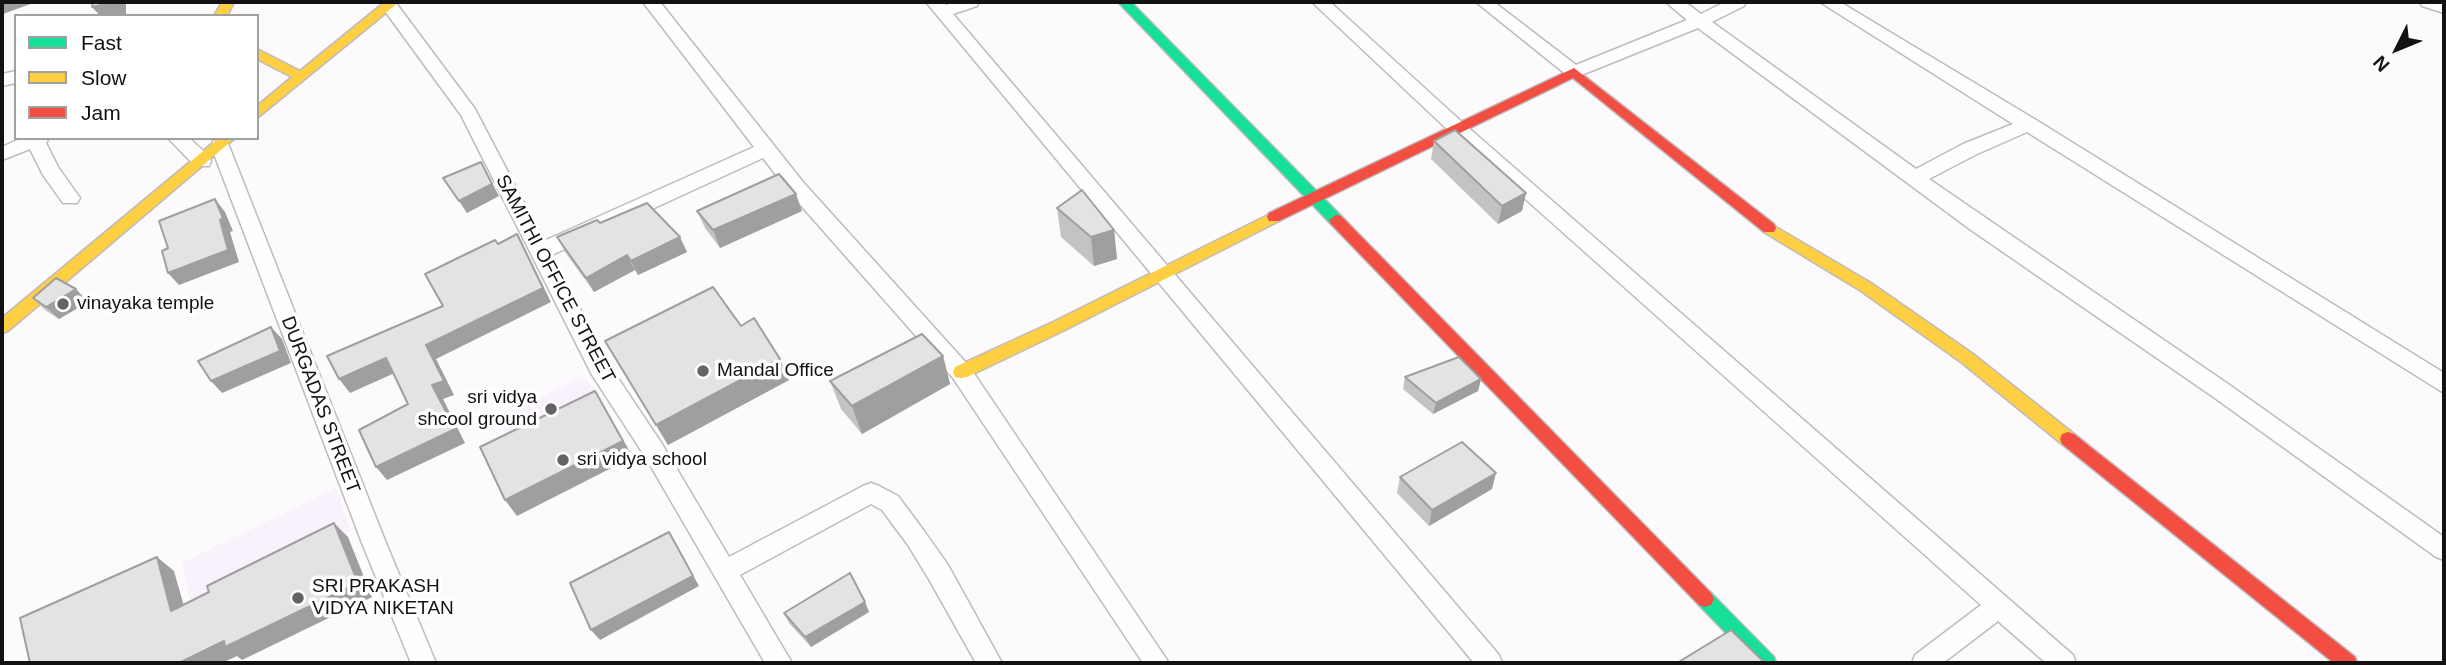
<!DOCTYPE html>
<style>
body{margin:0}
#map{position:relative;width:2446px;height:665px;overflow:hidden;background:#fcfafd;font-family:Helvetica,sans-serif}
canvas{display:block}
.frame{position:absolute;inset:0;border:4px solid #131114;pointer-events:none}
.legend{position:absolute;left:14px;top:14px;width:245px;height:126px;box-sizing:border-box;background:#fff;border:2px solid #a1a0a1;margin:0;padding:9px 12px;list-style:none;font-size:21px;color:#131114}
.legend li{display:flex;align-items:center;gap:14px;height:35px}
.legend b{width:35px;border:2px solid #a1a0a1}
.north{position:absolute;left:2362px;top:14px;width:70px;height:70px;-webkit-text-stroke:5px #fff;paint-order:stroke;rotate:227deg;font-size:19px;font-weight:700;line-height:28px;text-align:center;color:#131114}
.north::after{content:'';display:block;margin:auto;width:24px;height:32px;background:#131114;clip-path:polygon(50% 0,100% 100%,50% 72%,0 100%)}
</style>
<div id="map">
<canvas width="2446" height="665"></canvas>
<div class="frame"></div>
<ul class="legend">
<li><b style="height:9px;background:#16e098"></b>Fast</li>
<li><b style="height:9px;background:#ffcf43"></b>Slow</li>
<li><b style="height:9px;background:#f24e42"></b>Jam</li>
</ul>
<div class="north">N</div>
</div>
<script>
const c = document.querySelector('canvas').getContext('2d');
c.lineJoin = 'round';
function paint(path, color) { c.fillStyle = color; c.fill(path, 'evenodd'); }
const toPath = rows => new Path2D(rows.map(r => 'M' + r).join(''));
function stroke(path, color, width, dash) { c.strokeStyle = color; c.lineWidth = width; c.lineCap = dash ? 'butt' : 'round'; c.setLineDash(dash || []); c.stroke(path); }
function label(font, color, halo, rows, align = 'center') {
  c.font = font + ' Helvetica,sans-serif'; c.lineWidth = 7; c.setLineDash([]); c.textBaseline = 'middle'; c.strokeStyle = halo; c.fillStyle = color; for (const [text, x, y, turn = 0] of rows) {
    c.save(); c.translate(x, y); c.rotate((+turn || 0) * Math.PI / 180); c.textAlign = isNaN(turn) ? turn : align; if (halo) c.strokeText(text, 0, 0); c.fillText(text, 0, 0); c.restore();
  }
}
paint(toPath([
 [583,377,605,401,511,442,497,417],
 [336,488,351,531,193,610,182,563]
]), '#f9f1fc');
const street = toPath([
 [390,2,396,3,475,109,544,241,754,147,643,2,660,2,803,182,969,366,1169,663,1143,663,953,378,789,192,763,158,552,255,608,363,662,444,729,557,863,486,871,483,879,486,898,496,924,531,948,565,1002,663,976,663,930,581,908,545,882,510,871,504,740,575,792,663,765,663,646,458,592,375,461,115,382,7,390,2],
 [926,2,943,2,946,5,955,2,979,2,977,6,953,14,1499,655,1502,663,1474,663,926,2],
 [1312,2,1330,2,1463,123,2073,655,2076,663,2046,663,1998,621,1943,663,1912,663,1915,655,1981,605,1449,131,1312,2],
 [1476,2,1494,2,1576,65,1687,20,1666,2,1685,2,1701,14,1725,2,1746,2,1744,6,1712,22,1916,169,1963,144,2013,124,1820,2,1840,2,2036,120,2444,373,2444,393,2027,132,1977,154,1929,179,2228,384,2444,537,2444,560,2436,557,2212,396,1971,230,1698,28,1574,78,1568,76,1476,2],
 [2420,2,2444,2,2444,13,2422,6,2420,2],
 [16,71,16,83,2,86,2,74,16,71],
 [22,138,49,138,46,143,58,167,80,198,77,203,63,203,43,175,30,149,2,160,2,147,22,138],
 [168,138,189,138,209,156,211,161,209,166,195,166,168,138],
 [220,140,227,141,229,146,386,543,436,663,411,663,362,543,211,146,213,141,220,140]
]);
const fast = toPath([
 [1118,2,1131,2,1341,216,1343,220,1341,224,1331,224,1118,2],
 [1705,591,1711,593,1774,657,1776,663,1755,663,1699,605,1696,599,1699,593,1705,591]
]);
const slow = toPath([
 [222,2,234,2,227,16,214,16,222,2],
 [385,2,399,2,257,118,257,106,292,77,257,59,257,49,300,71,385,2],
 [219,138,235,138,8,331,2,333,2,318,219,138],
 [1274,212,1279,213,1281,217,1279,221,1065,330,967,377,961,378,955,377,953,372,955,367,1053,322,1274,212],
 [1769,223,1871,283,1973,354,2074,434,2076,439,2074,444,2068,446,2062,444,1961,362,1861,291,1764,232,1762,228,1764,224,1769,223]
]);
const jam = toPath([
 [1574,68,1774,224,1776,228,1774,232,1764,232,1573,78,1279,221,1269,221,1267,217,1269,213,1574,68],
 [1336,215,1341,216,1711,593,1714,599,1711,605,1705,607,1699,605,1331,224,1329,220,1336,215],
 [2068,432,2074,434,2355,657,2357,663,2334,663,2062,444,2060,439,2062,434,2068,432]
]);
stroke(street, '#bdbbbe', 3);
stroke(fast, '#bdbbbe', 3);
stroke(slow, '#bdbbbe', 3);
stroke(jam, '#bdbbbe', 3);
paint(street, '#fffeff');
paint(fast, '#16e098');
paint(slow, '#ffcf43');
paint(jam, '#f24e42');
paint(toPath([
 [1434,141,1526,193,1522,211,1498,224,1431,159],
 [1057,208,1114,230,1117,259,1094,266,1061,237],
 [697,211,802,211,720,248,705,228],
 [600,223,687,252,638,275,635,270,594,292,565,252,557,237],
 [33,298,88,302,59,319,45,310],
 [741,326,789,380,668,445,605,341],
 [943,356,950,384,862,434,841,409,830,381],
 [1405,377,1481,379,1478,391,1433,414,1403,389],
 [1400,477,1492,489,1429,526,1397,493],
 [865,602,869,612,811,647,789,623,784,613]
]), '#c3c3c3');
paint(toPath([
 [2,2,36,2,3,14,2,13],
 [115,2,126,2,126,14,118,16,100,16,92,7],
 [481,162,499,196,467,213,459,201],
 [1526,193,1522,211,1498,224,1502,206],
 [796,194,802,211,720,248,713,230],
 [215,199,225,212,233,231,230,232,239,262,179,285,168,273],
 [1114,230,1117,259,1094,266,1091,237],
 [517,234,525,249,551,302,436,359,454,395,443,399,465,443,387,480,376,467,432,385,426,345],
 [680,237,687,252,638,275,631,261],
 [627,255,635,270,594,292,586,278],
 [76,289,88,302,59,319,46,307],
 [271,327,282,339,291,363,222,393,211,381],
 [943,356,950,384,862,434,852,406],
 [386,358,397,372,350,393,339,379],
 [780,359,789,380,668,445,656,425],
 [1481,379,1478,391,1433,414,1436,403],
 [595,391,633,457,517,516,505,500],
 [1496,473,1492,489,1429,526,1432,510],
 [334,523,348,537,372,597,242,660,237,656,222,663,179,663],
 [669,532,699,586,600,640,591,630],
 [157,557,174,571,189,624,171,611],
 [865,602,869,612,811,647,805,637]
]), '#9f9f9f');
const building = toPath([
 [93,2,115,2,92,7,93,2],
 [1455,130,1526,193,1502,206,1434,141,1455,130],
 [481,162,492,184,459,201,443,178,481,162],
 [779,174,796,194,713,230,697,211,779,174],
 [1082,190,1114,230,1091,237,1057,208,1082,190],
 [215,199,223,218,220,220,228,250,168,273,162,251,168,248,159,221,215,199],
 [647,203,680,237,631,261,627,255,586,278,557,237,597,220,600,223,647,203],
 [517,234,543,288,426,345,444,381,432,385,455,429,376,467,359,430,408,404,386,358,339,379,327,356,443,306,425,274,495,240,498,244,517,234],
 [56,278,76,289,46,307,33,298,56,278],
 [713,287,741,326,754,318,780,359,656,425,605,341,713,287],
 [271,327,280,351,211,381,198,361,271,327],
 [922,334,943,356,852,406,830,381,922,334],
 [1459,357,1481,379,1436,403,1405,377,1459,357],
 [595,391,623,441,505,500,480,447,595,391],
 [1462,442,1496,473,1432,510,1400,477,1462,442],
 [334,523,358,583,225,647,224,641,179,663,30,663,20,618,157,557,171,611,209,592,207,586,334,523],
 [669,532,693,576,591,630,570,583,669,532],
 [850,573,865,602,805,637,784,613,850,573],
 [1731,630,1765,663,1677,663,1731,630]
]);
paint(building, '#e3e3e3');
stroke(building, '#9f9f9f', 2);
for (const [x, y, r, color] of [
 [63,304,7,"#656366"],
 [703,371,7,"#656366"],
 [551,409,7,"#656366"],
 [563,460,7,"#656366"],
 [298,598,7,"#656366"]
]) { const dot = new Path2D(); dot.arc(x, y, r, 0, 2 * Math.PI); c.fillStyle = color; c.fill(dot); stroke(dot, '#fff', 2.5); }
label('19px', '#131114', '#fff', [
 ["SAMITHI OFFICE STREET",555,279,62],
 ["DURGADAS STREET",320,405,69]
]);
label('19px', '#131114', '#fff', [
 ["vinayaka temple",77,304],
 ["Mandal Office",717,371],
 ["sri vidya",537,398,"right"],
 ["shcool ground",537,420,"right"],
 ["sri vidya school",577,460],
 ["SRI PRAKASH",312,587],
 ["VIDYA NIKETAN",312,609]
], 'left');
</script>
